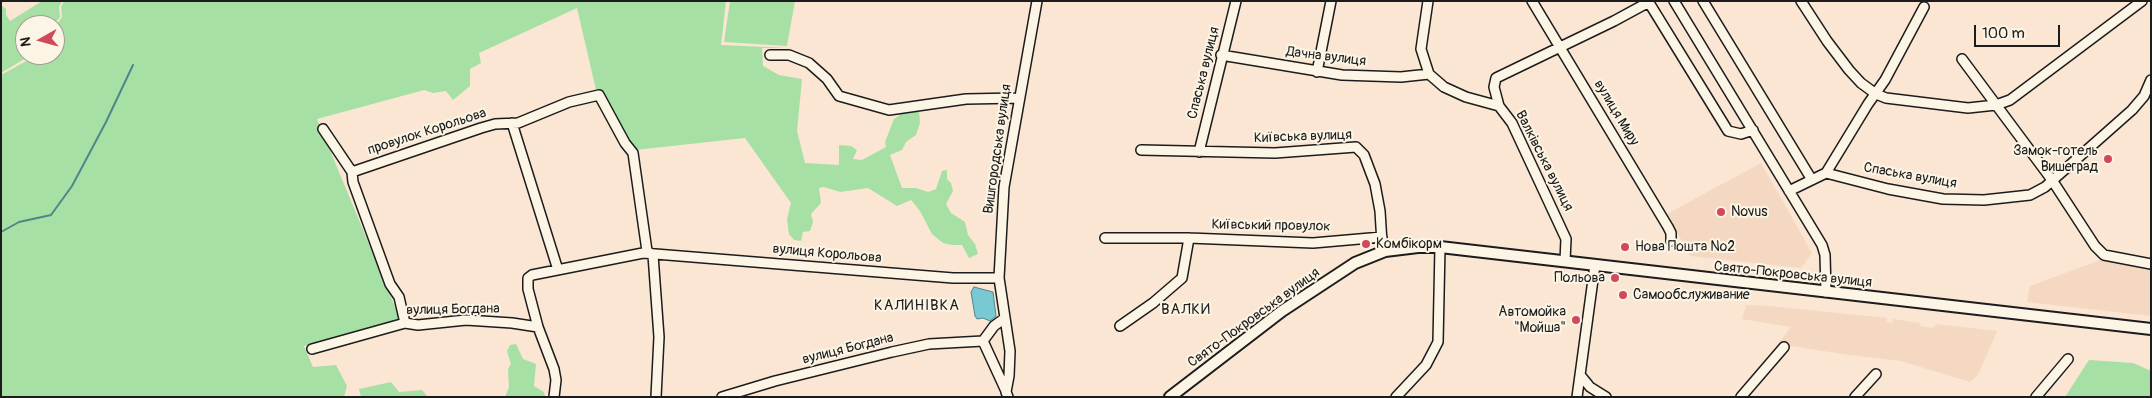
<!DOCTYPE html>
<meta charset="utf-8">
<style>
body{margin:0}
#map{position:relative;width:2152px;height:398px;overflow:hidden;background:#fae6d2;font-family:Pangolin,sans-serif}
canvas{display:block}
.frame{position:absolute;inset:0;border:2px solid #1c1c1c;pointer-events:none}
.north{position:absolute;left:15px;top:15px;width:50px;height:50px;box-sizing:border-box;background:#fcf5e5;border:1px solid #a29e95;border-radius:50%;rotate:263deg;font-size:14px;font-weight:700;line-height:20px;text-align:center;color:#1c1c1c}
.north::after{content:'';display:block;margin:auto;width:18px;height:22px;background:#d1495b;clip-path:polygon(50% 0,100% 100%,50% 72%,0 100%)}
.scale{position:absolute;left:1974px;top:25px;width:86px;height:22px;box-sizing:border-box;border:2px solid #1c1c1c;border-top:0;padding-left:6px;font-size:15px;line-height:18px;white-space:nowrap;color:#1c1c1c;-webkit-text-stroke:4px #fcf5e5;paint-order:stroke}
</style>
<div id="map">
<canvas width="2152" height="398"></canvas>
<div class="frame"></div>
<div class="north">N</div>
<div class="scale">100 m</div>
</div>
<script>
const c = document.querySelector('canvas').getContext('2d');
c.lineJoin = 'round';
function paint(path, color) { c.fillStyle = color; c.fill(path, 'evenodd'); }
const toPath = rows => new Path2D(rows.map(r => 'M' + r).join(''));
function stroke(path, color, width, dash) { c.strokeStyle = color; c.lineWidth = width; c.lineCap = dash ? 'butt' : 'round'; c.setLineDash(dash || []); c.stroke(path); }
function label(font, color, halo, rows, align = 'center') {
  c.font = font + ' Pangolin,sans-serif'; c.lineWidth = 4; c.setLineDash([]); c.textBaseline = 'middle'; c.strokeStyle = halo; c.fillStyle = color; for (const [text, x, y, turn = 0] of rows) {
    c.save(); c.translate(x, y); c.rotate((+turn || 0) * Math.PI / 180); c.textAlign = isNaN(turn) ? turn : align; if (halo) c.strokeText(text, 0, 0); c.fillText(text, 0, 0); c.restore();
  }
}
paint(toPath([
 [1761,163,1812,253,1801,268,1690,256,1667,214],
 [2100,260,2151,269,2151,316,2027,302,2030,286],
 [1746,305,1769,306,1887,318,1886,322,1892,323,1893,319,1920,323,1920,326,1933,328,1936,324,1997,331,1978,375,1970,382,1901,361,1843,354,1778,344,1791,327,1742,319]
]), '#f4d8c1');
paint(toPath([
 [42,1,62,1,59,7,60,17,54,25,25,25,25,55,31,55,1,73,1,5,6,9,6,15,10,21],
 [64,1,726,1,721,45,787,48,762,48,763,66,779,75,802,79,797,131,805,163,839,165,839,145,851,146,857,150,853,159,862,160,886,147,885,142,894,119,904,112,919,110,920,123,916,135,906,142,902,150,890,155,902,188,916,188,928,192,936,189,942,171,947,170,947,179,951,183,953,191,946,204,951,213,965,222,968,235,975,244,978,254,969,258,962,245,952,245,943,243,932,234,920,211,911,200,897,206,868,188,840,192,824,187,819,188,821,203,811,214,813,222,810,231,803,232,801,241,794,240,789,234,787,219,791,203,745,138,635,150,597,94,577,8,479,53,481,63,470,69,470,86,453,100,446,91,433,93,424,90,317,119,400,319,304,346,313,367,336,365,347,386,344,397,1,397,1,75,30,59,33,55,55,55,55,27,62,17,61,7],
 [730,1,795,1,787,46,724,42],
 [516,344,523,359,536,364,534,386,544,392,545,397,505,397,509,387,508,369,511,364,507,351,510,345],
 [2089,360,2133,363,2151,371,2151,397,2065,397],
 [391,382,399,392,422,390,428,397,361,397,359,389]
]), '#a7e0a4');
const water = toPath([
 [974,287,993,292,996,316,990,321,983,318,977,319,975,316,971,292,974,287]
]);
paint(water, '#78c9d3');
stroke(water, '#53848a', 1);
stroke(toPath([
 [1,232,19,222,51,215,72,186,106,122,133,65]
]), '#53848a', 2);
const minor = toPath([
 [1428,1,1421,49,1429,74,1444,87,1466,97,1499,106,1512,123,1566,239,1565,261],
 [1532,1,1668,227,1671,233,1671,241],
 [1648,1,1728,131,1741,134,1753,130],
 [1674,1,1822,245,1825,255,1826,292],
 [1703,1,1812,180],
 [1801,1,1827,41,1849,70,1861,83,1876,94,1886,98,1968,108,1996,105,2010,100,2142,1],
 [770,55,789,55,809,63,827,79,839,96,889,110,966,99,1018,98],
 [1221,55,1342,75,1401,77,1429,74],
 [1962,59,2052,180,2095,246,2104,255,2151,264],
 [1317,72,1331,1],
 [1499,106,1494,87,1496,78,1614,21,1649,2],
 [512,123,558,270],
 [323,129,352,172,481,128,495,124,518,123,569,102,599,95,625,143,633,153,647,251,653,255,659,337,656,397],
 [1141,150,1275,153,1356,147,1364,155,1375,184,1380,211,1382,243,1385,251],
 [1199,152,1236,1],
 [352,172,353,182,390,284,399,297,405,323],
 [1826,173,1888,189,1943,199,1984,200,2030,195,2045,187,2132,110,2144,96,2151,80],
 [1789,191,1826,173,1868,104,1885,80,1924,7],
 [1105,238,1189,238,1313,243,1382,237],
 [1120,326,1153,303,1182,278,1189,238],
 [983,341,1006,391],
 [983,341,994,326,1005,318],
 [312,349,405,323,418,325,466,320,512,323,538,327],
 [1581,376,1590,387,1606,397],
 [554,397,556,380,554,369,538,327,528,289,528,278,532,275,643,253,953,278,999,278],
 [722,397,775,381,892,352,929,344,983,341],
 [1008,397,1006,392,1009,376,1010,351,999,278,1004,187,1037,1],
 [1396,397,1426,365,1438,342,1440,247],
 [1577,397,1595,265],
 [1741,397,1784,347],
 [1855,397,1876,374],
 [2036,397,2068,359]
]);
const major = toPath([
 [1170,397,1282,311,1355,263,1385,251,1418,247,1440,247,2151,329]
]);
stroke(minor, '#1c1c1c', 12);
stroke(major, '#1c1c1c', 14);
stroke(minor, '#fcf5e5', 9);
stroke(major, '#fcf5e5', 10);
for (const [x, y, r, color] of [
 [2108,159,5,"#d1495b"],
 [1721,212,5,"#d1495b"],
 [1366,244,5,"#d1495b"],
 [1625,247,5,"#d1495b"],
 [1615,278,5,"#d1495b"],
 [1623,295,5,"#d1495b"],
 [1576,320,5,"#d1495b"]
]) { const dot = new Path2D(); dot.arc(x, y, r, 0, 2 * Math.PI); c.fillStyle = color; c.fill(dot); stroke(dot, '#fcf5e5', 2); }
label('14px', '#1c1c1c', '#fcf5e5', [
 ["Дачна вулиця",1326,57,7],
 ["Спаська вулиця",1204,73,-76],
 ["вулиця Миру",1616,113,59],
 ["провулок Корольова",427,132,-18],
 ["Київська вулиця",1303,137,-2],
 ["Вишгородська вулиця",998,149,-82],
 ["Валківська вулиця",1544,161,63],
 ["Спаська вулиця",1910,176,10],
 ["Київський провулок",1271,226,1],
 ["вулиця Корольова",827,254,5],
 ["Свято-Покровська вулиця",1793,275,6],
 ["вулиця Богдана",453,310,-1],
 ["Свято-Покровська вулиця",1254,318,-36],
 ["вулиця Богдана",848,349,-14]
]);
label('14px', '#1c1c1c', '#fcf5e5', [
 ["Замок-готель",2098,151,"right"],
 ["Вишеград",2098,167,"right"],
 ["Novus",1731,212],
 ["Комбікорм",1376,244],
 ["Нова Пошта №2",1635,247],
 ["Польова",1605,278,"right"],
 ["Самообслуживание",1633,295],
 ["Автомойка",1566,312,"right"],
 ["\"Мойша\"",1566,328,"right"]
], 'left');
c.letterSpacing = '1px';
label('15px', '#1c1c1c', '#fcf5e5', [
 ["КАЛИНІВКА",917,306],
 ["ВАЛКИ",1186,310]
]);
c.letterSpacing = '0px';
</script>
